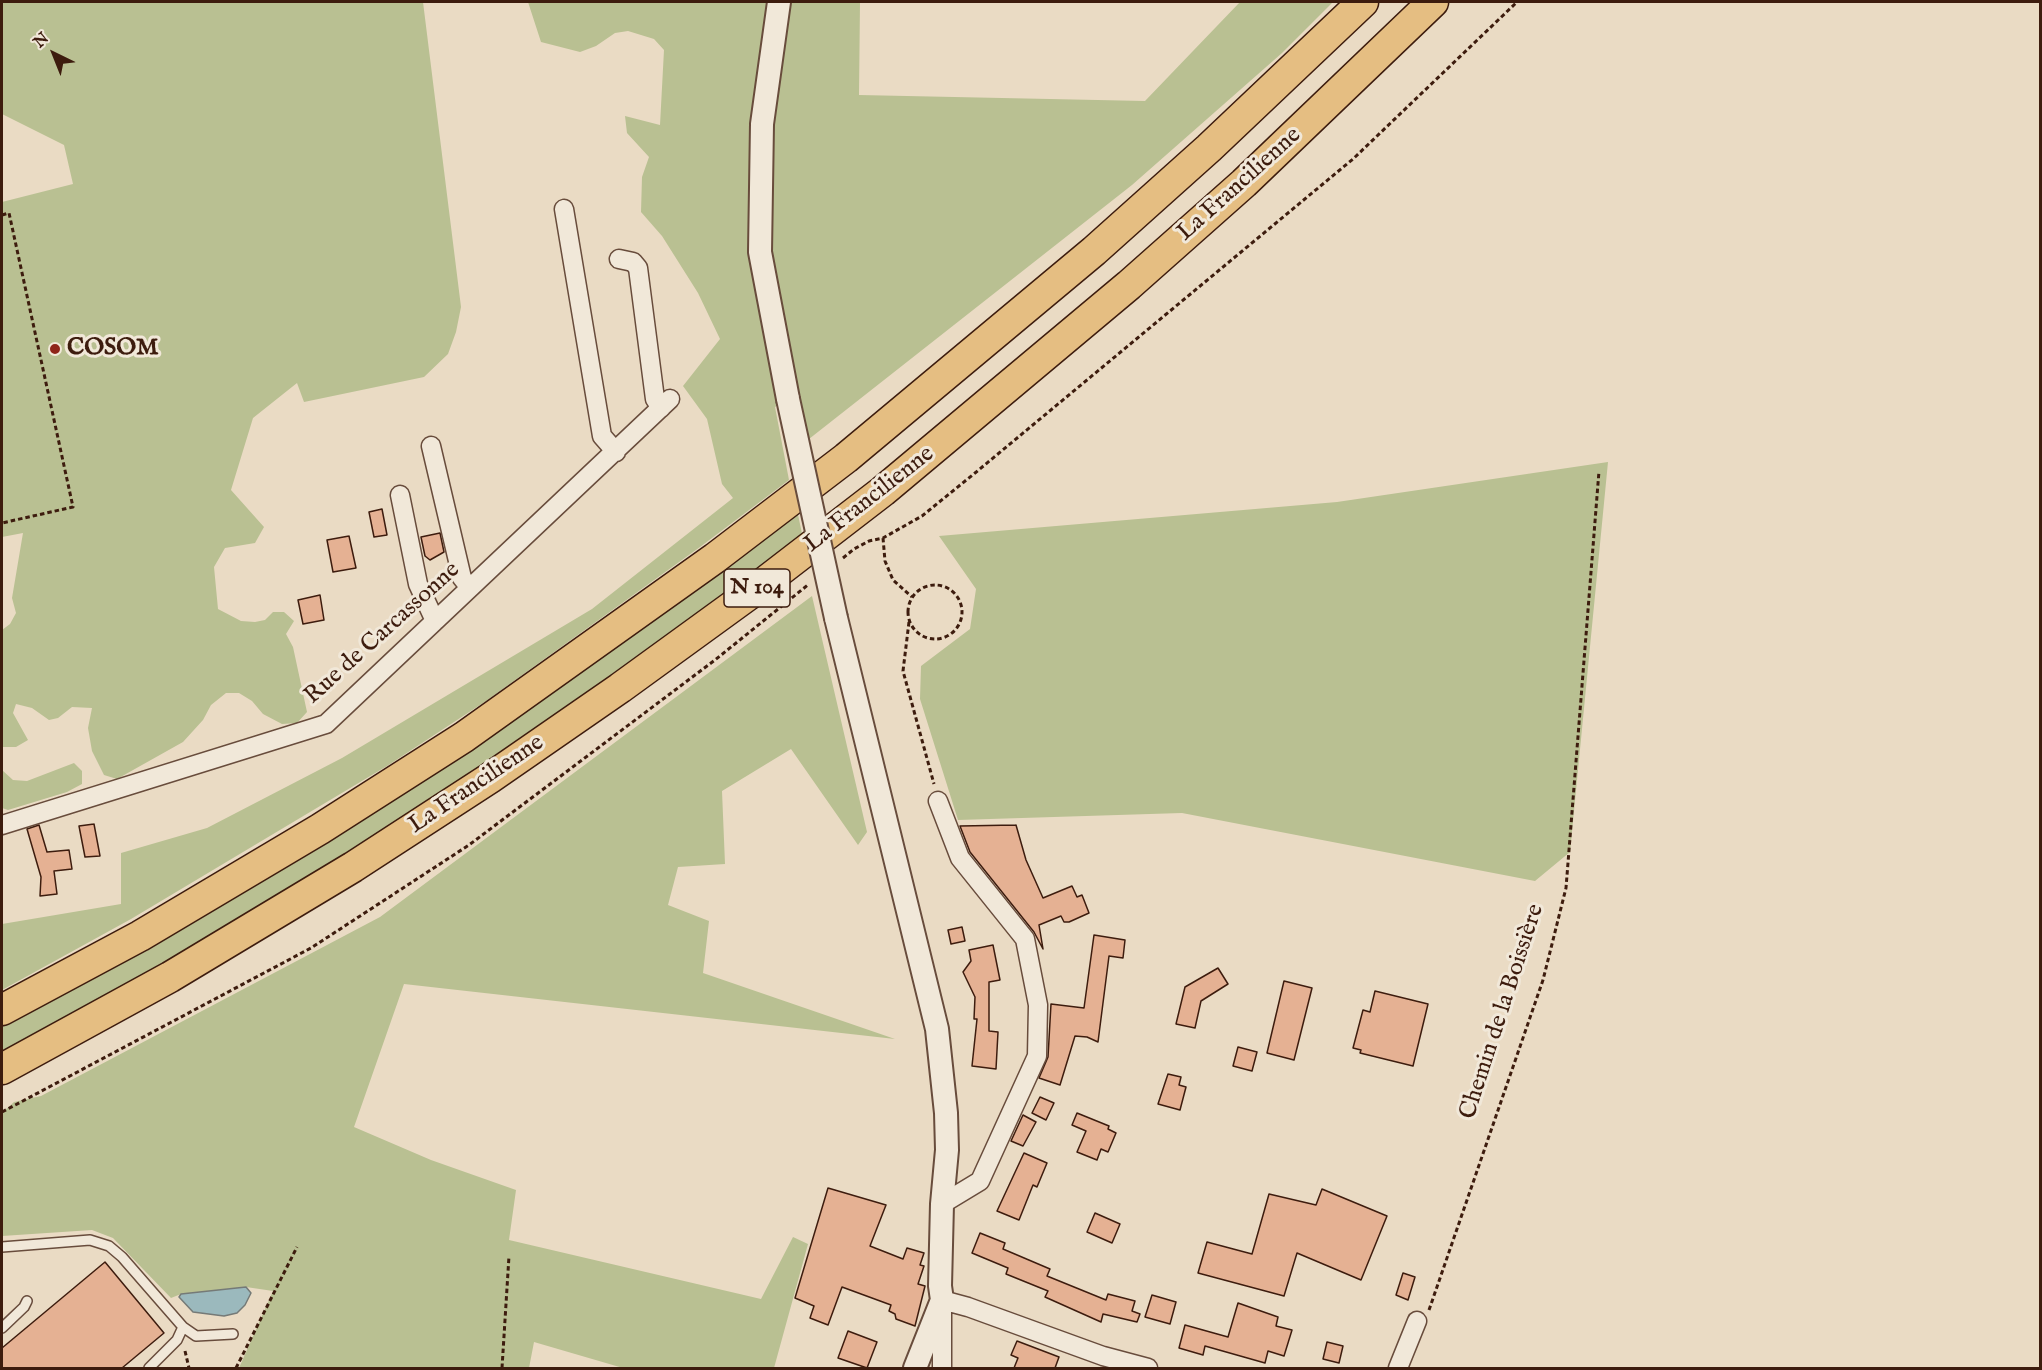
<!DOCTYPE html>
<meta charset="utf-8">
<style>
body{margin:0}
#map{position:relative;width:2042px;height:1370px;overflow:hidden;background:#eadbc4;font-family:"IM FELL English",serif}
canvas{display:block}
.frame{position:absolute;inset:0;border:3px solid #3d1c0e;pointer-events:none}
.north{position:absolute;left:24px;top:24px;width:60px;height:60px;-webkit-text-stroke:4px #f1e8d9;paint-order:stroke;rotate:317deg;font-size:16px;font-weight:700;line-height:24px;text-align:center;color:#3d1c0e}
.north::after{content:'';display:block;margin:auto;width:21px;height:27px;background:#3d1c0e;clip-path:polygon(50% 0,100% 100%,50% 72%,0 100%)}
</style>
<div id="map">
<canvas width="2042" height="1370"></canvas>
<div class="frame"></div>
<div class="north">N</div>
</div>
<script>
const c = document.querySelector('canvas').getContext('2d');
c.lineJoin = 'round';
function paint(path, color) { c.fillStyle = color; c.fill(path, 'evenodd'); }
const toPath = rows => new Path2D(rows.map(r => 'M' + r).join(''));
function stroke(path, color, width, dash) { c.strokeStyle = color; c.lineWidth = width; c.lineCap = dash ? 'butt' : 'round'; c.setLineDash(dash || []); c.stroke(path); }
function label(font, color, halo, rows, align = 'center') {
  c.font = font + ' "IM FELL English",serif'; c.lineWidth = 6; c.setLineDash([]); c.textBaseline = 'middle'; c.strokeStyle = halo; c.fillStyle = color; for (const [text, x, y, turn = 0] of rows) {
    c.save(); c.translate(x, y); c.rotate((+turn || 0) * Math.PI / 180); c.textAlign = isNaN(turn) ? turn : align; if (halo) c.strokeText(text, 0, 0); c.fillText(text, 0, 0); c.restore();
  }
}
paint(toPath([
 [2,2,423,2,461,307,456,332,448,354,424,377,304,402,297,383,253,418,231,490,264,527,255,543,225,548,214,567,218,609,241,621,255,622,265,620,273,612,284,612,294,621,286,634,293,647,307,712,297,723,282,724,263,714,252,701,239,693,226,693,211,705,203,720,183,742,117,779,104,775,92,751,88,728,92,708,72,707,58,718,49,720,32,708,16,704,13,713,28,740,16,747,2,747,2,630,10,624,16,613,12,598,23,533,2,537,2,202,73,184,64,145,2,114],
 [528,2,860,2,859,95,1145,101,1240,2,1333,2,1282,53,1132,185,809,439,798,392,775,407,789,480,700,547,486,701,387,766,131,919,2,990,2,924,121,904,121,853,207,828,342,758,592,609,733,498,722,484,707,419,683,386,720,339,698,293,662,236,641,212,642,177,649,157,627,133,625,116,660,125,664,50,654,39,628,31,615,33,596,46,580,52,541,42],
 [1608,462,1570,852,1535,881,1182,813,958,820,920,699,921,666,970,629,976,589,939,536,1337,502],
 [797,510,804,543,515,751,175,962,2,1056,2,1023],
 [812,596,867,832,858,845,791,749,722,791,725,864,678,867,668,905,709,921,703,973,895,1039,404,984,354,1127,431,1160,516,1190,509,1240,761,1299,793,1237,808,1244,774,1368,623,1368,534,1342,529,1368,239,1368,273,1291,246,1287,181,1294,171,1298,113,1238,92,1230,2,1236,2,1113,14,1102,41,1096,380,917],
 [74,763,82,771,82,784,67,792,8,810,2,808,2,770,13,780,27,781]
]), '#b9c092');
const water = toPath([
 [246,1287,251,1293,245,1305,237,1313,224,1316,193,1312,179,1297,181,1294,246,1287]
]);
paint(water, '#9bb9bd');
stroke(water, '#757a77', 1.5);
const building = toPath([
 [382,509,387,535,374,537,369,512,382,509],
 [440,533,444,552,430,560,425,556,421,537,440,533],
 [349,536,356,568,333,572,327,540,349,536],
 [320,595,324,620,303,624,298,600,320,595],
 [94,824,100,856,85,857,79,826,94,824],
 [39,825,47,852,69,850,72,869,54,871,57,894,40,896,41,877,27,829,39,825],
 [1016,825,1026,860,1043,898,1072,886,1077,897,1082,895,1089,913,1069,922,1064,922,1061,916,1039,925,1043,949,1034,932,970,852,960,826,1016,825],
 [962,927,965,941,951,944,948,930,962,927],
 [1094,935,1125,940,1123,958,1109,956,1098,1042,1087,1037,1075,1036,1060,1085,1039,1078,1048,1057,1051,1004,1084,1008,1094,935],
 [993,945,1000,980,989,982,989,1031,998,1032,996,1069,972,1066,977,1019,974,1019,975,997,963,972,971,961,969,950,993,945],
 [1218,968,1228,984,1201,1001,1195,1028,1176,1024,1185,987,1218,968],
 [1284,981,1312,988,1294,1060,1267,1053,1284,981],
 [1375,991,1428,1004,1413,1066,1360,1053,1361,1050,1353,1048,1363,1010,1370,1012,1375,991],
 [1238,1047,1257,1052,1252,1071,1233,1066,1238,1047],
 [1168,1074,1181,1077,1179,1085,1186,1087,1180,1110,1158,1104,1168,1074],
 [1040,1097,1054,1103,1046,1120,1032,1113,1040,1097],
 [1077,1113,1109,1126,1108,1129,1116,1133,1108,1152,1101,1149,1097,1160,1077,1152,1086,1131,1072,1125,1077,1113],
 [1023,1115,1036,1122,1023,1146,1011,1141,1023,1115],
 [1024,1153,1047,1163,1037,1187,1033,1185,1019,1220,997,1211,1024,1153],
 [828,1188,886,1205,870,1246,903,1259,907,1248,924,1253,920,1265,924,1266,918,1284,925,1286,915,1326,896,1319,895,1314,889,1311,891,1305,842,1287,828,1325,810,1318,814,1306,795,1298,828,1188],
 [1322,1189,1387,1216,1361,1280,1297,1253,1284,1296,1198,1273,1207,1242,1252,1254,1269,1194,1316,1205,1322,1189],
 [1095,1213,1120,1224,1112,1243,1087,1232,1095,1213],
 [980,1233,1005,1243,1003,1249,1050,1269,1047,1276,1106,1300,1108,1294,1135,1301,1132,1311,1140,1314,1137,1322,1103,1314,1101,1322,1045,1297,1048,1291,1006,1274,1008,1268,972,1253,980,1233],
 [105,1262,164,1333,122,1368,2,1368,2,1348,105,1262],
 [1403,1273,1415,1277,1408,1300,1396,1295,1403,1273],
 [1152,1295,1176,1302,1170,1324,1145,1317,1152,1295],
 [1238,1303,1278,1317,1276,1326,1292,1330,1284,1356,1268,1351,1265,1363,1205,1346,1203,1355,1179,1348,1185,1325,1228,1337,1238,1303],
 [848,1331,877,1342,867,1368,838,1358,848,1331],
 [1017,1341,1059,1357,1055,1368,1014,1368,1018,1358,1011,1355,1017,1341],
 [1327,1342,1343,1346,1339,1363,1323,1359,1327,1342]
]);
paint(building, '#e5b193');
stroke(building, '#3d1c0e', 1.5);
const service = toPath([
 [2,1247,90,1240,109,1246,122,1257,183,1327,196,1336,233,1334],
 [2,1328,24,1307,27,1301],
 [149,1368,177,1340,183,1327]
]);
const minor = toPath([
 [564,209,602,436,616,452],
 [619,259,633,262,638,268,655,399,661,408],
 [431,446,462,578,470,588],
 [400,495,418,584,435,621],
 [938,801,960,858,1025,939,1038,1005,1037,1056,980,1181,942,1204],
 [2,825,326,724,670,399],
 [942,1368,942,1300,968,1307,1103,1356,1148,1368],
 [1398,1368,1417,1321]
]);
const tertiary = toPath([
 [779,2,762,124,760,252,788,399],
 [836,618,937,1029,946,1113,947,1150,942,1204,940,1286,942,1300,915,1368]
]);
const trunk = toPath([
 [2,1010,140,936,320,829,464,737,715,558,846,458,1094,251,1209,148,1363,2],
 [2,1069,170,977,353,867,490,778,620,688,748,595,883,491,1129,285,1244,183,1433,2]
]);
stroke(service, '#684c3c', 12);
stroke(minor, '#684c3c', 21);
stroke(tertiary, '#684c3c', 26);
stroke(trunk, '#3d1c0e', 33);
stroke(toPath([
 [2,215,9,213,73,507,2,523],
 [883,538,885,561,893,580,912,597],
 [843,558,854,549,869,541,883,538,922,516,975,473,1353,159,1517,2],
 '908 612a27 27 0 1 1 54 0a27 27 0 1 1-54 0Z',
 [909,622,903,671,934,784],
 [2,1112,311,948,469,845,715,660,809,584],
 [1429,1310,1543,980,1566,888,1599,471],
 [185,1351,189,1368],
 [236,1368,297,1247],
 [502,1368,509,1256]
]), '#3d1c0e', 3, [4.5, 3]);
stroke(service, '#f1e8d9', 9);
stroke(minor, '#f1e8d9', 18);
stroke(tertiary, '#f1e8d9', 22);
stroke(trunk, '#e5be82', 30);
const tertiaryBridge = toPath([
 [788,399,836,618]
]);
stroke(tertiaryBridge, '#684c3c', 26, []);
stroke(tertiaryBridge, '#f1e8d9', 22);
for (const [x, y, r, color] of [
 [55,349,6,"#8f2418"]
]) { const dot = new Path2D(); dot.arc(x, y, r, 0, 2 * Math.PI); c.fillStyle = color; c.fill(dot); stroke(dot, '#f1e8d9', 2); }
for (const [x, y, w] of [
 [757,588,66]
]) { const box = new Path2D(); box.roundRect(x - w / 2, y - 19, w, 38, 4.5); c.fillStyle = '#f1e8d9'; c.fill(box); stroke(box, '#3d1c0e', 1.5); }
label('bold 22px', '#3d1c0e', null, [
 ["N 104",757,588]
]);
label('24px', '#3d1c0e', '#f1e8d9', [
 ["La Francilienne",1240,185,-42],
 ["La Francilienne",870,500,-38],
 ["Rue de Carcassonne",383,634,-42],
 ["La Francilienne",477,785,-34],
 ["Chemin de la Boissière",1503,1012,-72]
]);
label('bold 24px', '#3d1c0e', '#f1e8d9', [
 ["COSOM",67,349]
], 'left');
</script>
